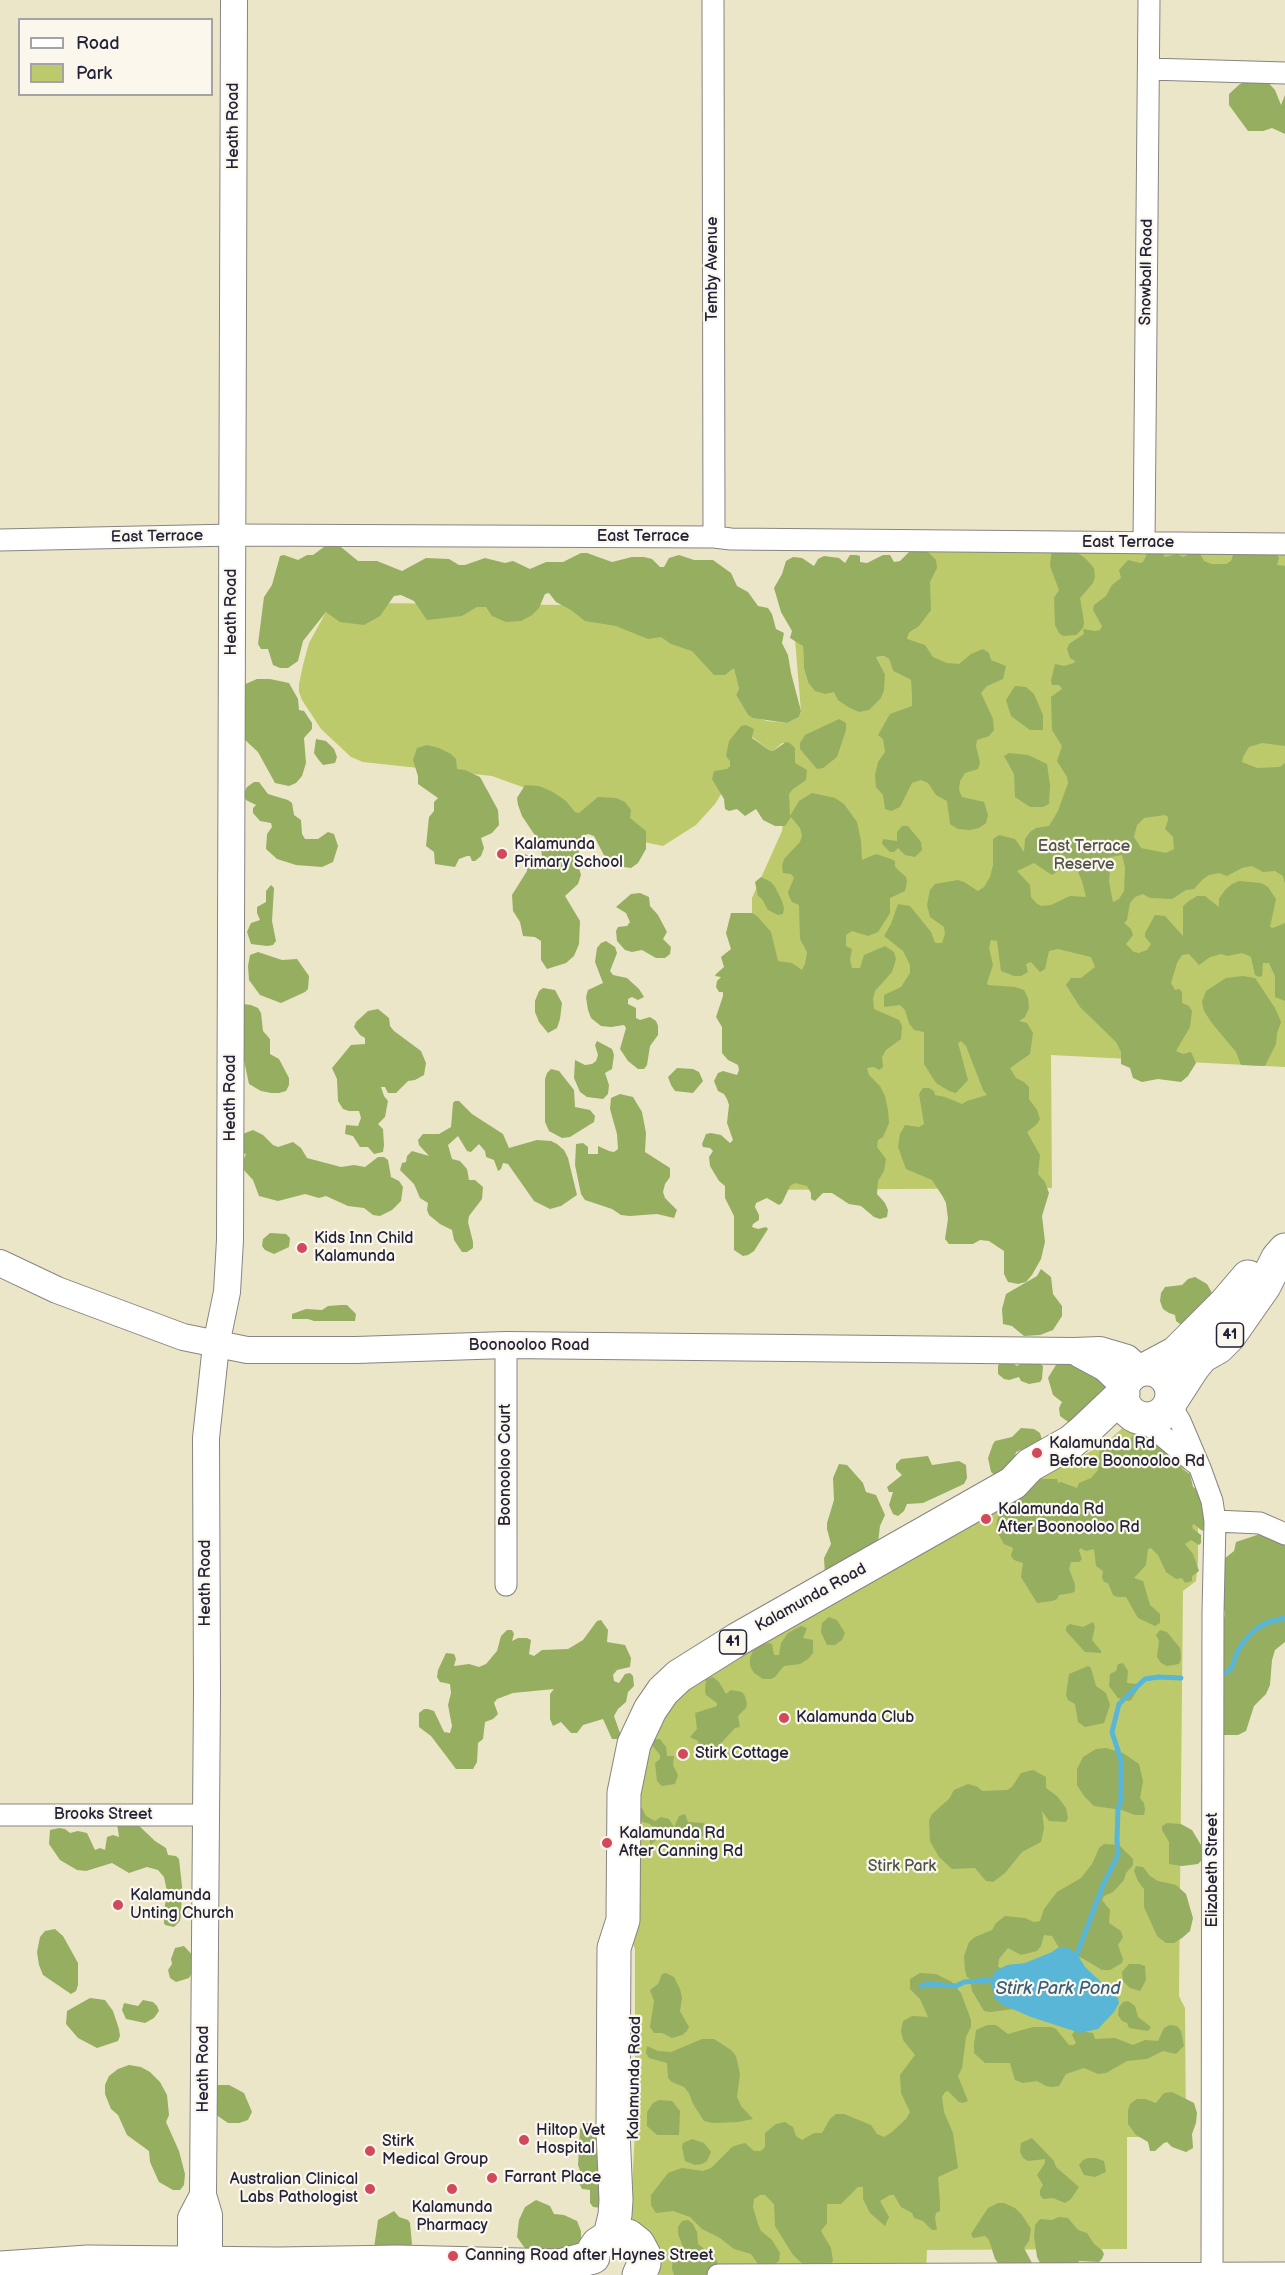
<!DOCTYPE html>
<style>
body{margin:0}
#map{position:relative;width:1285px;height:2275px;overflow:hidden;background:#ece6c9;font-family:"Balsamiq Sans",sans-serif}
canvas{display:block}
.legend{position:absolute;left:18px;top:18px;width:195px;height:78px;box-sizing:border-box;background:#fbf7ec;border:2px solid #a4a2a5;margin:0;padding:8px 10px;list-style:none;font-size:18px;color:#22223b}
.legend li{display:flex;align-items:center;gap:12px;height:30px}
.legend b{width:30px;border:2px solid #a4a2a5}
</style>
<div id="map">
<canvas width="1285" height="2275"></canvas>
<ul class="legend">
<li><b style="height:8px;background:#fff"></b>Road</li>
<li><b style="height:16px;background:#bcca6c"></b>Park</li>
</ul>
</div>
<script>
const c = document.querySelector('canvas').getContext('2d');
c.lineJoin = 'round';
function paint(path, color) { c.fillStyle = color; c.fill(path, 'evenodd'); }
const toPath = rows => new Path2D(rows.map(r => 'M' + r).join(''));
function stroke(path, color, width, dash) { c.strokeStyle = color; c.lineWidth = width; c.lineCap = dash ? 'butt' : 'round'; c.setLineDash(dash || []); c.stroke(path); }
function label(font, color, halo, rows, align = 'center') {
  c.font = font + ' "Balsamiq Sans",sans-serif'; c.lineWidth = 4.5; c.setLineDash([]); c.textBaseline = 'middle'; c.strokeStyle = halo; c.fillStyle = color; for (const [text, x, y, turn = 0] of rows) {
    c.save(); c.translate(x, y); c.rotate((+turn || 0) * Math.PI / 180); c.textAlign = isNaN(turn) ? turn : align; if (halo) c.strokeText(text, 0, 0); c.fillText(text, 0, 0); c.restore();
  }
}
paint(toPath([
 [919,541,1285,544,1285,1067,1051,1055,1052,1188,751,1190,752,898,782,831,792,745,782,743,773,751,769,750,752,737,753,733,736,743,723,791,715,804,696,825,663,846,577,828,539,793,492,776,363,762,351,757,321,729,302,700,299,692,299,684,303,665,309,643,326,612,371,603,569,605,620,612,731,670,734,669,739,689,736,695,748,715,767,721,787,723,799,717,801,712,795,639,803,646,804,669,808,682,885,674,876,657,884,656,889,659,893,671,911,680,912,706,919,742,907,639,909,633,915,629],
 [1136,1416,1172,1443,1189,1479,1198,1517,1198,1562,1196,1581,1183,1591,1179,1996,1185,2008,1186,2137,1127,2137,1127,2249,927,2250,926,2273,660,2275,655,2271,634,2239,631,2205,635,2131,635,1949,623,1920,650,1710,1036,1478,1074,1461,1108,1441]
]), '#bcca6c');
paint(toPath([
 [1264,78,1275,90,1281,105,1285,95,1285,134,1272,128,1263,131,1248,131,1229,105,1229,94,1240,84,1251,79],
 [328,544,341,547,358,561,377,561,402,571,426,558,449,559,459,565,465,565,485,558,505,563,513,561,530,569,546,562,563,562,581,553,587,553,612,562,632,557,644,557,652,559,660,567,664,567,669,558,679,555,694,560,713,560,731,573,737,586,748,592,758,606,768,608,772,614,776,629,784,633,782,643,788,655,791,673,801,711,799,717,787,723,753,718,748,715,736,695,739,689,734,669,731,670,725,675,714,675,692,651,671,644,661,637,648,639,616,626,585,621,571,610,556,602,549,593,545,594,539,608,532,615,521,621,506,622,492,616,486,607,477,607,462,616,427,620,414,601,401,595,394,596,380,616,364,625,340,622,326,612,303,641,298,661,288,668,280,668,273,665,268,649,261,649,258,644,264,597,272,585,280,556,284,555,298,560,307,555,313,555],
 [1052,548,1073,550,1085,558,1094,568,1095,577,1093,583,1080,598,1084,622,1083,628,1076,635,1063,636,1059,633,1055,625,1054,598,1059,590,1050,566],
 [915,550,926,550,936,560,937,568,930,582,931,610,919,626,909,633,907,639,925,645,933,657,947,663,959,664,971,654,983,649,989,653,991,660,1006,666,1003,679,987,686,981,693,993,719,994,730,989,736,977,740,976,746,980,763,978,769,965,773,960,781,959,790,962,797,984,802,988,815,986,823,979,828,970,830,958,829,950,824,947,801,936,795,928,783,921,780,912,783,900,807,891,811,885,809,883,795,876,787,875,775,878,762,885,752,883,739,878,735,890,714,912,706,911,680,893,671,889,659,884,656,876,657,885,674,884,690,881,698,869,710,859,712,848,707,838,700,834,692,825,694,815,691,808,682,804,669,803,646,790,638,792,631,781,612,774,588,782,574,786,561,793,557,802,558,814,566,818,559,824,556,839,558,845,563,850,555,856,555,860,556,860,562,867,563,883,555,890,555,894,562,900,561,910,551],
 [1149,550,1162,553,1165,557,1177,554,1183,557,1187,555,1187,550,1198,550,1204,561,1211,564,1226,564,1231,561,1234,552,1277,554,1279,558,1277,565,1285,566,1285,746,1262,743,1249,747,1243,757,1242,762,1257,768,1280,767,1285,763,1285,884,1283,876,1275,871,1263,872,1252,866,1242,868,1227,876,1219,873,1209,875,1202,880,1194,889,1186,890,1172,899,1150,898,1143,894,1135,897,1130,903,1127,920,1124,923,1131,929,1133,935,1126,944,1134,952,1139,953,1147,950,1151,944,1145,937,1145,933,1155,915,1165,916,1183,936,1183,906,1189,901,1197,896,1205,896,1219,907,1219,899,1225,890,1232,884,1239,881,1261,883,1268,887,1276,899,1270,927,1273,928,1285,923,1285,1001,1275,997,1275,976,1269,963,1263,963,1262,976,1259,977,1255,975,1251,957,1247,955,1242,953,1228,956,1221,954,1210,957,1199,965,1189,954,1182,955,1177,963,1171,983,1175,990,1179,989,1182,992,1182,1003,1189,1006,1192,1011,1190,1027,1176,1051,1183,1054,1191,1052,1196,1063,1188,1076,1181,1082,1158,1079,1142,1082,1133,1078,1130,1068,1121,1064,1121,1052,1116,1042,1080,1007,1066,985,1071,978,1081,978,1095,967,1091,957,1058,949,1049,951,1045,969,1040,972,1031,962,1026,964,1028,972,1021,976,1014,976,1001,971,997,941,991,940,989,948,993,965,987,983,988,985,1015,987,1024,990,1028,998,1029,1008,1025,1017,1019,1021,1027,1023,1033,1033,1030,1054,1010,1068,1016,1078,1024,1082,1029,1087,1029,1099,1037,1110,1040,1119,1037,1124,1027,1132,1040,1155,1038,1174,1045,1182,1049,1193,1042,1216,1045,1242,1041,1259,1032,1275,1026,1282,1018,1284,1008,1282,1004,1274,1004,1251,989,1241,980,1240,973,1244,949,1244,945,1239,948,1219,946,1203,943,1197,932,1180,906,1169,898,1147,900,1134,905,1125,919,1127,924,1124,919,1094,923,1088,929,1088,934,1091,935,1095,945,1097,962,1104,967,1101,987,1095,983,1090,966,1046,961,1041,958,1043,968,1080,956,1093,949,1091,936,1083,924,1064,924,1032,914,1030,909,1023,905,1010,900,1005,884,1007,884,995,901,987,910,973,910,965,903,951,884,936,891,924,898,904,910,906,931,932,935,943,942,943,945,934,944,927,930,917,927,905,930,890,935,884,958,880,964,882,978,891,984,887,990,877,993,865,993,839,999,835,1015,839,1024,852,1025,839,1030,832,1036,828,1049,826,1058,811,1068,783,1067,777,1057,761,1062,746,1052,730,1051,697,1062,689,1059,685,1052,685,1051,681,1055,664,1064,666,1074,663,1075,661,1070,658,1067,649,1069,644,1084,634,1083,629,1095,631,1100,630,1102,626,1093,610,1094,605,1106,596,1112,585,1121,578,1119,570,1128,560,1140,563,1143,562],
 [1165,815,1168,817,1168,820,1165,829,1173,837,1174,849,1166,853,1141,848,1134,837,1137,825,1144,818],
 [1122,855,1125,867,1124,891,1119,899,1113,902,1109,882,1110,868,1106,858],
 [1034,863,1052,875,1065,866,1071,866,1077,870,1082,881,1086,897,1070,896,1051,905,1041,906,1036,903,1031,897,1030,885,1017,871],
 [257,679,270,679,289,683,298,699,299,710,304,711,312,723,312,729,304,738,306,763,302,776,296,783,289,786,275,783,258,752,244,739,241,686],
 [1015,686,1026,687,1034,694,1043,715,1043,730,1030,730,1011,716,1006,700],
 [839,719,846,723,846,730,837,757,823,768,817,769,800,749,800,743,805,735],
 [746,725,754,729,752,738,769,750,773,751,786,742,790,743,795,748,795,763,807,770,806,780,793,789,789,794,790,816,799,801,812,793,835,798,844,804,857,822,861,841,862,860,876,854,891,859,895,861,895,867,906,877,907,882,905,891,890,898,890,913,878,932,868,936,852,931,846,935,846,946,852,949,850,960,852,968,860,968,864,955,885,946,894,952,896,959,892,972,875,991,873,999,874,1009,899,1020,902,1026,901,1039,886,1050,882,1057,883,1067,879,1070,874,1067,867,1068,869,1075,880,1086,885,1096,888,1110,889,1123,883,1137,878,1140,877,1147,886,1159,884,1171,878,1181,877,1194,885,1203,888,1210,887,1217,880,1219,874,1217,861,1206,849,1204,832,1193,823,1193,815,1201,811,1199,811,1193,807,1186,795,1183,790,1186,782,1203,779,1205,767,1198,756,1203,755,1207,759,1215,759,1220,753,1224,752,1227,758,1229,766,1227,768,1229,754,1251,748,1255,743,1256,734,1250,734,1216,725,1198,725,1186,719,1181,710,1166,709,1157,713,1151,710,1148,703,1147,702,1144,706,1134,711,1133,721,1135,730,1143,733,1140,727,1123,729,1105,727,1099,724,1094,718,1091,714,1081,718,1073,723,1071,737,1075,739,1070,738,1065,728,1060,722,1053,722,1027,716,1017,723,996,723,992,719,992,716,987,717,981,721,977,715,976,716,974,724,967,721,957,731,949,726,933,731,913,752,913,757,916,771,932,778,961,792,963,802,970,805,964,807,952,800,939,799,905,792,902,789,896,788,892,794,878,791,874,783,873,782,866,784,859,800,842,802,836,800,828,791,817,785,826,775,826,763,820,756,809,745,816,737,809,729,811,725,809,724,799,712,779,714,771,727,769,730,766,730,761,726,756,729,741,741,726],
 [316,739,326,741,334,749,337,757,335,763,323,765,318,759,314,753],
 [427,745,439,748,451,754,456,759,457,769,465,770,480,777,498,810,499,825,492,833,481,838,484,848,481,856,475,861,472,861,470,856,467,856,459,859,455,867,435,864,434,852,426,846,429,817,434,811,434,802,438,798,418,784,418,776,413,760,417,748],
 [1009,753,1028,755,1047,764,1050,785,1049,804,1043,807,1030,807,1015,797,1014,774,1004,756],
 [254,782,259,782,268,794,288,800,292,803,294,815,301,820,302,834,305,839,318,839,328,832,334,834,338,846,333,862,322,867,296,865,277,859,266,849,267,834,272,827,271,823,260,821,253,813,253,808,256,805,246,800,243,795,247,787],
 [525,785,539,786,553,792,566,801,575,812,579,813,598,797,616,798,625,802,631,810,630,818,646,831,646,849,638,863,631,868,609,865,594,836,588,834,583,836,577,860,581,875,578,884,565,896,580,921,579,944,574,956,566,963,547,969,541,960,541,941,535,937,523,936,520,922,513,911,512,895,527,871,525,854,537,861,542,856,540,843,522,816,518,805,517,798],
 [902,826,908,826,921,842,922,850,915,857,905,855,898,848,894,852,890,852,882,844,883,839,897,841,897,832],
 [761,877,771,882,775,887,782,901,784,908,783,914,778,915,768,910,762,899,758,896,755,882],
 [271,885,274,888,272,921,276,941,273,945,267,946,251,944,247,932,251,923,260,920,257,913,257,907,266,902,266,891],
 [640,893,649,897,650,906,658,915,667,932,663,939,671,947,670,954,665,958,656,958,642,950,632,952,625,950,617,941,616,931,618,927,627,926,630,922,626,913,616,907,631,894],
 [606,941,615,947,617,953,610,971,613,975,627,978,639,989,644,997,638,1000,632,997,628,999,628,1004,636,1008,636,1018,640,1020,650,1017,656,1021,658,1026,658,1035,650,1046,647,1065,644,1069,638,1069,628,1061,620,1049,626,1028,624,1025,611,1027,601,1026,591,1018,588,1010,586,997,588,990,603,983,595,962,597,948,601,943],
 [258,952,282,960,297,959,309,976,308,989,305,992,281,1003,260,995,249,980,248,966,250,955],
 [1243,976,1255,978,1275,1008,1281,1022,1277,1033,1276,1044,1265,1066,1241,1065,1236,1052,1211,1022,1204,1011,1202,1002,1206,991,1226,978],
 [543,988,555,990,562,1003,560,1019,557,1028,548,1033,539,1022,535,1012,535,1001,539,991],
 [243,1004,251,1005,258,1008,261,1013,263,1031,270,1039,270,1054,279,1059,289,1078,289,1085,286,1091,279,1093,271,1093,261,1091,249,1084,242,1051],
 [378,1009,389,1018,390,1026,394,1031,421,1051,426,1063,424,1075,415,1080,408,1081,396,1093,388,1093,385,1087,381,1087,384,1096,388,1101,385,1117,378,1124,383,1129,384,1145,383,1152,374,1154,368,1147,360,1147,353,1136,345,1134,346,1125,358,1126,361,1118,359,1111,349,1111,343,1109,338,1101,337,1079,332,1068,351,1045,365,1044,365,1038,360,1035,354,1027,356,1022,368,1011],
 [597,1041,612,1049,614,1055,612,1069,605,1073,609,1085,608,1094,603,1099,587,1097,580,1092,574,1078,575,1060,585,1065,592,1064,596,1061,598,1055,595,1045],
 [677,1068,693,1069,699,1072,703,1081,693,1093,675,1091,671,1085,668,1077],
 [551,1069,559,1071,574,1090,575,1107,590,1110,595,1116,594,1122,570,1137,562,1138,549,1131,545,1122,545,1079,547,1073],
 [620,1094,633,1097,642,1112,646,1133,645,1152,670,1168,670,1177,665,1184,663,1192,665,1198,677,1210,674,1218,657,1214,630,1216,621,1215,612,1209,585,1200,581,1194,575,1165,576,1144,583,1143,588,1147,588,1154,598,1154,598,1146,609,1151,614,1152,618,1149,617,1134,610,1109,611,1098],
 [455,1101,459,1101,472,1114,503,1134,509,1148,537,1140,551,1141,557,1144,564,1150,568,1158,577,1195,561,1206,550,1209,534,1201,508,1164,503,1163,501,1169,498,1171,494,1160,486,1157,485,1151,479,1144,471,1152,467,1151,458,1136,448,1145,452,1159,460,1161,467,1169,469,1180,475,1180,483,1187,482,1199,469,1216,468,1222,473,1242,473,1248,467,1252,462,1252,454,1240,452,1230,440,1224,429,1215,427,1210,428,1203,420,1198,414,1184,400,1170,402,1163,406,1162,407,1156,412,1151,429,1156,419,1145,418,1140,423,1134,439,1134,451,1127,453,1103],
 [253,1130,263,1135,273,1145,278,1147,293,1142,301,1148,307,1158,341,1167,354,1165,365,1167,378,1157,384,1157,388,1160,391,1177,399,1181,403,1187,401,1201,392,1210,380,1216,373,1215,364,1208,348,1206,326,1196,319,1198,305,1194,278,1201,259,1196,253,1180,243,1169,243,1161,246,1154,243,1153,240,1135],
 [270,1233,286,1234,290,1238,289,1247,274,1254,265,1250,262,1246,263,1239],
 [1041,1269,1051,1277,1053,1294,1062,1306,1062,1316,1053,1330,1040,1335,1024,1336,1012,1326,1003,1324,1002,1309,1006,1294,1037,1276],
 [1195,1277,1207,1284,1220,1307,1187,1327,1180,1324,1176,1321,1175,1315,1169,1313,1163,1309,1160,1301,1161,1293,1165,1287,1182,1285,1188,1279],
 [341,1305,347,1305,356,1314,355,1321,314,1321,308,1319,292,1319,292,1314,306,1309,322,1310,328,1306],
 [1063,1359,1115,1380,1071,1424,1060,1416,1059,1408,1062,1402,1053,1395,1048,1378,1059,1360],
 [1009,1361,1017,1366,1025,1361,1039,1363,1043,1366,1042,1379,1040,1382,1029,1384,1021,1381,1019,1377,1009,1380,1004,1379,998,1374,998,1366,1000,1362],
 [1141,1426,1180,1464,1182,1469,1190,1474,1193,1487,1201,1492,1203,1510,1206,1514,1207,1532,1201,1530,1194,1524,1192,1526,1193,1529,1201,1535,1201,1543,1199,1545,1191,1540,1185,1544,1193,1554,1199,1571,1192,1576,1192,1581,1185,1583,1182,1578,1176,1579,1166,1572,1158,1555,1151,1548,1148,1549,1146,1565,1134,1578,1143,1581,1150,1605,1160,1614,1160,1623,1155,1626,1138,1618,1126,1597,1117,1597,1113,1595,1108,1583,1104,1582,1102,1578,1103,1571,1096,1566,1094,1549,1086,1551,1080,1548,1079,1551,1082,1559,1079,1562,1071,1562,1069,1569,1075,1584,1075,1591,1072,1593,1059,1595,1057,1599,1052,1601,1037,1603,1021,1577,1023,1563,1014,1560,1011,1556,1013,1548,1004,1544,996,1530,997,1520,1003,1504,1031,1483,1041,1479,1057,1479,1058,1483,1061,1482,1077,1488,1079,1483,1091,1478,1098,1470,1100,1449,1104,1447,1124,1446],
 [1021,1428,1034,1429,1040,1433,1043,1443,1029,1452,1021,1450,1016,1452,1013,1464,995,1475,991,1472,988,1458,993,1444,995,1441,1012,1437],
 [928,1456,932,1465,959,1461,966,1465,967,1478,964,1484,923,1503,907,1504,904,1511,898,1516,893,1514,889,1505,893,1492,889,1492,887,1487,902,1475,896,1469,896,1464,901,1459],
 [839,1464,847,1465,863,1483,866,1492,876,1495,885,1515,880,1526,878,1543,825,1575,824,1558,831,1544,827,1529,827,1523,834,1500,833,1478],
 [1285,1529,1285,1642,1275,1650,1272,1660,1270,1685,1266,1694,1254,1706,1246,1731,1238,1735,1224,1735,1220,1730,1221,1685,1226,1672,1223,1669,1223,1623,1225,1614,1222,1600,1224,1559,1234,1551,1236,1542,1260,1534],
 [829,1617,837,1620,845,1633,842,1640,835,1645,827,1645,821,1632,822,1623],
 [601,1620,608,1630,607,1642,625,1645,631,1658,630,1667,617,1670,613,1675,614,1681,619,1683,625,1674,630,1673,633,1676,634,1686,628,1692,626,1702,618,1709,614,1716,621,1736,618,1739,612,1739,603,1719,583,1725,577,1733,571,1733,561,1722,553,1726,550,1719,550,1694,554,1689,513,1693,497,1699,494,1703,498,1714,493,1719,485,1722,483,1739,478,1743,477,1762,473,1769,456,1769,431,1736,419,1727,419,1713,424,1709,428,1709,434,1711,444,1732,450,1733,452,1726,448,1705,451,1693,450,1684,440,1682,437,1677,438,1670,446,1653,454,1654,456,1659,454,1666,469,1664,479,1667,486,1664,497,1651,501,1636,507,1630,512,1630,514,1634,512,1641,518,1638,527,1638,531,1640,529,1654,534,1656,542,1650,568,1649,583,1640,597,1621],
 [1093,1622,1095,1627,1092,1640,1101,1651,1101,1653,1085,1652,1066,1631,1066,1627,1070,1624,1083,1627],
 [801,1626,807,1628,803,1638,813,1640,813,1653,808,1659,800,1664,784,1666,775,1677,771,1679,763,1679,754,1673,750,1666,750,1658,755,1646,769,1643,772,1644,774,1655,779,1655,781,1643,788,1633],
 [1160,1630,1167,1632,1180,1648,1181,1658,1179,1664,1167,1666,1161,1663,1157,1657,1159,1641,1156,1635],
 [1123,1663,1128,1671,1127,1683,1137,1684,1138,1689,1131,1700,1128,1701,1118,1698,1109,1686,1110,1674,1116,1671,1118,1664],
 [1088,1666,1091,1668,1096,1686,1106,1693,1110,1705,1104,1723,1085,1727,1078,1722,1075,1704,1068,1700,1066,1695,1069,1674],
 [713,1677,719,1682,726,1694,731,1690,742,1692,745,1696,747,1704,746,1708,738,1716,740,1727,735,1728,713,1752,708,1753,700,1750,698,1741,690,1737,697,1729,695,1713,717,1706,717,1703,706,1695,705,1691,706,1679],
 [653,1739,660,1739,666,1747,667,1756,674,1756,673,1765,678,1775,675,1784,662,1786,657,1781,655,1763,660,1759,660,1755,652,1745],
 [1106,1748,1123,1753,1139,1764,1143,1781,1140,1798,1144,1803,1145,1810,1144,1815,1135,1815,1122,1810,1094,1806,1084,1796,1077,1785,1077,1769,1083,1757,1096,1749],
 [1033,1770,1046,1777,1046,1788,1057,1796,1066,1808,1068,1818,1066,1822,1049,1821,1042,1811,1044,1828,1041,1842,1022,1852,1005,1873,993,1882,986,1881,975,1868,952,1869,939,1857,930,1841,929,1820,932,1814,949,1799,954,1790,968,1784,978,1787,982,1791,1007,1790,1012,1787,1021,1773],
 [637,1808,642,1808,646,1816,655,1821,661,1817,669,1819,674,1827,679,1816,685,1814,688,1822,703,1823,707,1825,710,1832,709,1834,697,1839,683,1838,679,1834,670,1839,659,1837,651,1845,649,1839,652,1834,652,1827,650,1824,640,1821,636,1814],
 [133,1820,155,1841,166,1848,168,1855,176,1856,179,1859,182,1886,181,1915,180,1921,174,1927,165,1925,164,1923,165,1904,168,1896,164,1877,158,1870,147,1867,129,1873,112,1863,86,1871,77,1870,60,1860,49,1844,50,1830,59,1828,65,1829,70,1833,78,1831,87,1833,95,1850,100,1848,105,1850,107,1837,113,1835,119,1837,117,1823],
 [1167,1823,1181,1824,1192,1830,1201,1845,1201,1861,1198,1864,1182,1866,1169,1864,1169,1842,1162,1830,1162,1826],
 [1104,1844,1119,1845,1133,1859,1133,1865,1126,1873,1124,1880,1113,1892,1104,1896,1102,1900,1110,1910,1109,1923,1121,1931,1123,1937,1118,1945,1123,1959,1122,1963,1110,1970,1102,1970,1082,1958,1061,1951,1052,1936,1044,1935,1041,1946,1037,1951,1021,1955,1008,1948,999,1959,998,1967,1007,1971,1013,2009,990,2012,984,2011,972,1991,970,1979,967,1977,965,1970,964,1956,969,1942,975,1937,992,1930,996,1923,1005,1916,1025,1918,1034,1922,1040,1921,1044,1909,1057,1892,1081,1878,1092,1864,1099,1848],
 [1136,1866,1143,1867,1150,1876,1158,1881,1176,1885,1186,1894,1193,1918,1190,1931,1182,1938,1174,1943,1166,1943,1157,1936,1144,1907,1144,1889,1138,1881,1134,1871],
 [55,1929,63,1936,78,1963,78,1985,76,1991,71,1994,43,1975,39,1965,37,1952,40,1937,45,1931],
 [184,1946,194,1957,193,1971,189,1978,176,1982,170,1978,168,1970,172,1964,171,1959,175,1948],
 [1129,1964,1139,1964,1145,1966,1146,1980,1140,1991,1130,1988,1123,1981,1122,1972],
 [666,1973,674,1977,680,1989,682,1998,680,2011,689,2027,687,2031,682,2035,672,2038,662,2033,654,2033,650,2027,654,2001,650,1990,658,1984,662,1974],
 [920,1973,936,1974,952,1982,961,1993,971,2020,971,2027,966,2037,962,2068,958,2076,968,2101,963,2103,959,2102,948,2091,945,2092,942,2097,944,2112,953,2133,958,2168,938,2177,940,2203,940,2211,936,2213,935,2218,937,2230,932,2230,923,2221,914,2218,912,2213,901,2207,894,2195,890,2195,880,2201,889,2217,885,2226,870,2213,863,2199,863,2187,858,2187,841,2204,827,2204,827,2223,821,2231,831,2248,833,2261,830,2266,804,2265,793,2255,775,2226,774,2204,765,2195,760,2195,754,2199,753,2207,758,2224,761,2231,772,2240,780,2253,779,2261,774,2265,760,2267,751,2254,734,2249,720,2238,702,2229,690,2217,673,2211,656,2213,651,2205,651,2195,668,2173,682,2168,703,2171,711,2168,732,2147,737,2145,745,2143,754,2151,761,2151,765,2147,765,2133,776,2124,785,2122,793,2127,796,2136,802,2140,814,2133,822,2133,830,2119,836,2114,844,2114,871,2125,877,2134,884,2137,892,2132,906,2119,910,2112,901,2093,900,2075,915,2055,903,2040,901,2031,903,2021,912,2016,928,2017,920,1999,910,1989,910,1979],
 [90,1998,105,2000,113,2011,119,2029,120,2036,118,2041,97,2048,78,2038,66,2024,67,2011],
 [143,2000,153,2002,157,2006,159,2011,154,2018,145,2023,126,2019,122,2010,124,2003,138,2006],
 [1128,2001,1135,2006,1138,2017,1151,2027,1148,2031,1129,2028,1127,2023,1122,2021,1118,2015,1119,2007,1123,2002],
 [987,2025,996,2025,1008,2034,1033,2027,1051,2027,1056,2029,1069,2045,1073,2045,1076,2043,1072,2035,1075,2030,1093,2033,1095,2039,1115,2038,1133,2045,1145,2040,1158,2041,1164,2028,1170,2025,1177,2026,1181,2031,1184,2046,1176,2054,1163,2051,1147,2059,1127,2061,1106,2073,1098,2074,1084,2068,1066,2074,1059,2086,1052,2087,1046,2086,1037,2081,1023,2083,1015,2080,1010,2063,985,2063,974,2053,974,2044,976,2030],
 [702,2039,714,2039,731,2050,736,2056,740,2074,737,2097,741,2106,753,2119,738,2122,713,2123,704,2121,693,2104,689,2093,684,2087,672,2082,668,2078,667,2063,649,2058,646,2053,647,2046,658,2051,671,2052],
 [129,2065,141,2067,150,2072,160,2082,167,2095,169,2115,166,2122,179,2151,185,2174,184,2185,180,2190,173,2190,159,2182,150,2162,149,2151,127,2135,118,2115,111,2109,105,2094,105,2085,109,2076,118,2069],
 [219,2085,229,2085,244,2093,252,2112,248,2120,239,2123,228,2123,215,2114,213,2087],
 [1172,2092,1194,2103,1197,2113,1196,2123,1192,2134,1193,2148,1186,2152,1172,2147,1167,2142,1164,2143,1155,2151,1150,2151,1148,2142,1136,2135,1128,2124,1128,2110,1130,2104,1137,2099,1145,2099,1156,2103,1164,2093],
 [659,2100,672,2101,680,2111,679,2135,657,2135,647,2126,647,2112,653,2103],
 [587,2123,593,2123,598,2129,601,2208,593,2207,590,2203,590,2190,582,2189,579,2183,581,2174,578,2165,580,2129],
 [1032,2138,1054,2161,1056,2167,1079,2187,1071,2199,1065,2203,1053,2198,1043,2199,1040,2195,1040,2190,1043,2185,1037,2175,1045,2163,1045,2159,1028,2161,1023,2158,1020,2152,1021,2143],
 [692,2139,704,2143,711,2152,707,2161,702,2164,695,2165,685,2161,682,2147,683,2143],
 [1088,2158,1095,2158,1104,2161,1106,2172,1095,2177,1084,2175,1079,2165,1083,2160],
 [536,2200,550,2206,554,2214,564,2215,577,2221,581,2231,581,2239,576,2246,573,2249,529,2251,524,2247,517,2237,519,2220,525,2207],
 [998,2203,1004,2203,1015,2208,1022,2215,1031,2229,1029,2241,1024,2248,1032,2263,1031,2270,1001,2267,995,2259,989,2240,985,2236,973,2238,971,2234,988,2208],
 [394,2211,399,2217,408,2220,410,2223,412,2244,410,2246,374,2248,378,2220],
 [1059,2217,1068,2218,1078,2230,1087,2233,1094,2244,1102,2250,1104,2254,1102,2259,1099,2262,1079,2261,1076,2269,1043,2269,1037,2257,1034,2236,1035,2225,1040,2219,1052,2220],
 [688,2220,693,2224,697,2232,698,2244,716,2258,718,2265,717,2275,674,2275,672,2269,673,2255,683,2247,678,2234,678,2227,682,2221]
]), '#95ae60');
paint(toPath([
 [1059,1947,1067,1947,1077,1954,1085,1967,1118,1998,1119,2003,1114,2012,1098,2029,1080,2033,1031,2017,1001,2004,994,1998,991,1980,995,1971,1007,1965,1025,1963,1052,1952]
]), '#59b6d7');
stroke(toPath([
 [1223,1674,1231,1669,1238,1650,1246,1639,1256,1629,1266,1623,1285,1618],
 [1077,1954,1103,1885,1118,1855,1117,1840,1118,1809,1121,1800,1121,1760,1112,1732,1119,1704,1145,1679,1158,1677,1181,1678],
 [921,1986,927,1984,956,1986,964,1982,991,1980]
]), '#59b6d7', 5);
const minor = toPath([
 [713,0,714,537],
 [1149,69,1285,73],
 [0,540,233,535,714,537,731,539,1285,544],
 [1144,543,1149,0],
 [506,1345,506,1585],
 [1170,1405,1180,1421,1200,1468,1212,1501,1215,1521,1213,1613,1212,2275],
 [1140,1417,1195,1463],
 [1215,1521,1260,1523,1285,1534],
 [0,1815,206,1815],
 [718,2275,1285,2273]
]);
const tertiary = toPath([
 [0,1263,57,1290,183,1337,247,1350,356,1350,506,1345,1074,1351,1100,1350,1127,1358,1141,1370],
 [1079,1354,1105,1368,1124,1386],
 [191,2275,191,2218,203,2195],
 [209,2275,209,2215,203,2195,207,1692,206,1438,216,1345,227,1292,230,1240,234,0]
]);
const primary = toPath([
 [1146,1369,1176,1353,1225,1304,1248,1277],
 '1122 1394a25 25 0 1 1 50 0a25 25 0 1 1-50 0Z',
 [1171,1401,1193,1367,1202,1356,1218,1347,1229,1336,1264,1286,1278,1258,1285,1250],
 [610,2236,615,2215,616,2200,613,2131,614,1948,623,1920,624,1793,634,1744,650,1710,663,1691,679,1676,738,1639,1013,1483,1030,1465,1071,1442,1083,1432,1123,1394],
 [594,2250,598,2244,610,2236,628,2236,638,2244,644,2255,644,2264,639,2275],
 [0,2268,88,2262,279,2264,398,2262,560,2266,593,2257]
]);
stroke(minor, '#878482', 23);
stroke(tertiary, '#878482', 28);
stroke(primary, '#878482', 35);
stroke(minor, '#fff', 21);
stroke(tertiary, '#fff', 26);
stroke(primary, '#fff', 33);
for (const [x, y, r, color] of [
 [502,854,6,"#d1495b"],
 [302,1248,6,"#d1495b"],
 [1037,1453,6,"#d1495b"],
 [986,1519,6,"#d1495b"],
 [784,1718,6,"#d1495b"],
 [683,1754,6,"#d1495b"],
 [607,1843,6,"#d1495b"],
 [118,1905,6,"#d1495b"],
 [524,2140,6,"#d1495b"],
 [370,2151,6,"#d1495b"],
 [492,2178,6,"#d1495b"],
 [370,2189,6,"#d1495b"],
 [452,2189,6,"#d1495b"],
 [453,2256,6,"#d1495b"]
]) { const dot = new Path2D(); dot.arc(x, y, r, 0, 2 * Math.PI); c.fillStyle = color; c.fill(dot); stroke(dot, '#fbf7ec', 2); }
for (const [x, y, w] of [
 [1230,1335,27],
 [733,1642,27]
]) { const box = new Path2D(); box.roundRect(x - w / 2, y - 12, w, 24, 4.5); c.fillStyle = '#fbf7ec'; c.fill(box); stroke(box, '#22223b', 1.5); }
label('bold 15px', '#22223b', null, [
 ["41",1230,1335],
 ["41",733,1642]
]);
label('16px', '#22223b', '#fbf7ec', [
 ["Heath Road",234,126,-90],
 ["Temby Avenue",713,269,-90],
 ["Snowball Road",1147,272,-89],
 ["East Terrace",157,537,-1],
 ["East Terrace",643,537],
 ["East Terrace",1128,543],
 ["Heath Road",232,612,-90],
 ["Heath Road",231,1098,-90],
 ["Boonooloo Road",529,1346],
 ["Boonooloo Court",506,1465,-90],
 ["Heath Road",206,1583,-90],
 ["Kalamunda Road",811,1598,-29],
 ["Brooks Street",103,1815],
 ["Elizabeth Street",1213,1870,-90],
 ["Heath Road",204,2069,-90],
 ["Kalamunda Road",635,2078,-89]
]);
label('16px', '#22223b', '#fbf7ec', [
 ["Kalamunda",514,845],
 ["Primary School",514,863],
 ["Kids Inn Child",314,1239],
 ["Kalamunda",314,1257],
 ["Kalamunda Rd",1049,1444],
 ["Before Boonooloo Rd",1049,1462],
 ["Kalamunda Rd",998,1510],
 ["After Boonooloo Rd",998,1528],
 ["Kalamunda Club",796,1718],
 ["Stirk Cottage",695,1754],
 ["Kalamunda Rd",619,1834],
 ["After Canning Rd",619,1852],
 ["Kalamunda",130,1896],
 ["Unting Church",130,1914],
 ["Hiltop Vet",536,2131],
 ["Hospital",536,2149],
 ["Stirk",382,2142],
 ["Medical Group",382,2160],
 ["Farrant Place",504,2178],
 ["Australian Clinical",358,2180,"right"],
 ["Labs Pathologist",358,2198,"right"],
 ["Kalamunda",452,2208,"center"],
 ["Pharmacy",452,2226,"center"],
 ["Canning Road after Haynes Street",465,2256]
], 'left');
label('16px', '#50544a', '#fbf7ec', [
 ["East Terrace",1084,847],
 ["Reserve",1084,865],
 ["Stirk Park",902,1867]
]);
label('italic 18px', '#385d79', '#fbf7ec', [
 ["Stirk Park Pond",1058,1989]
]);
</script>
